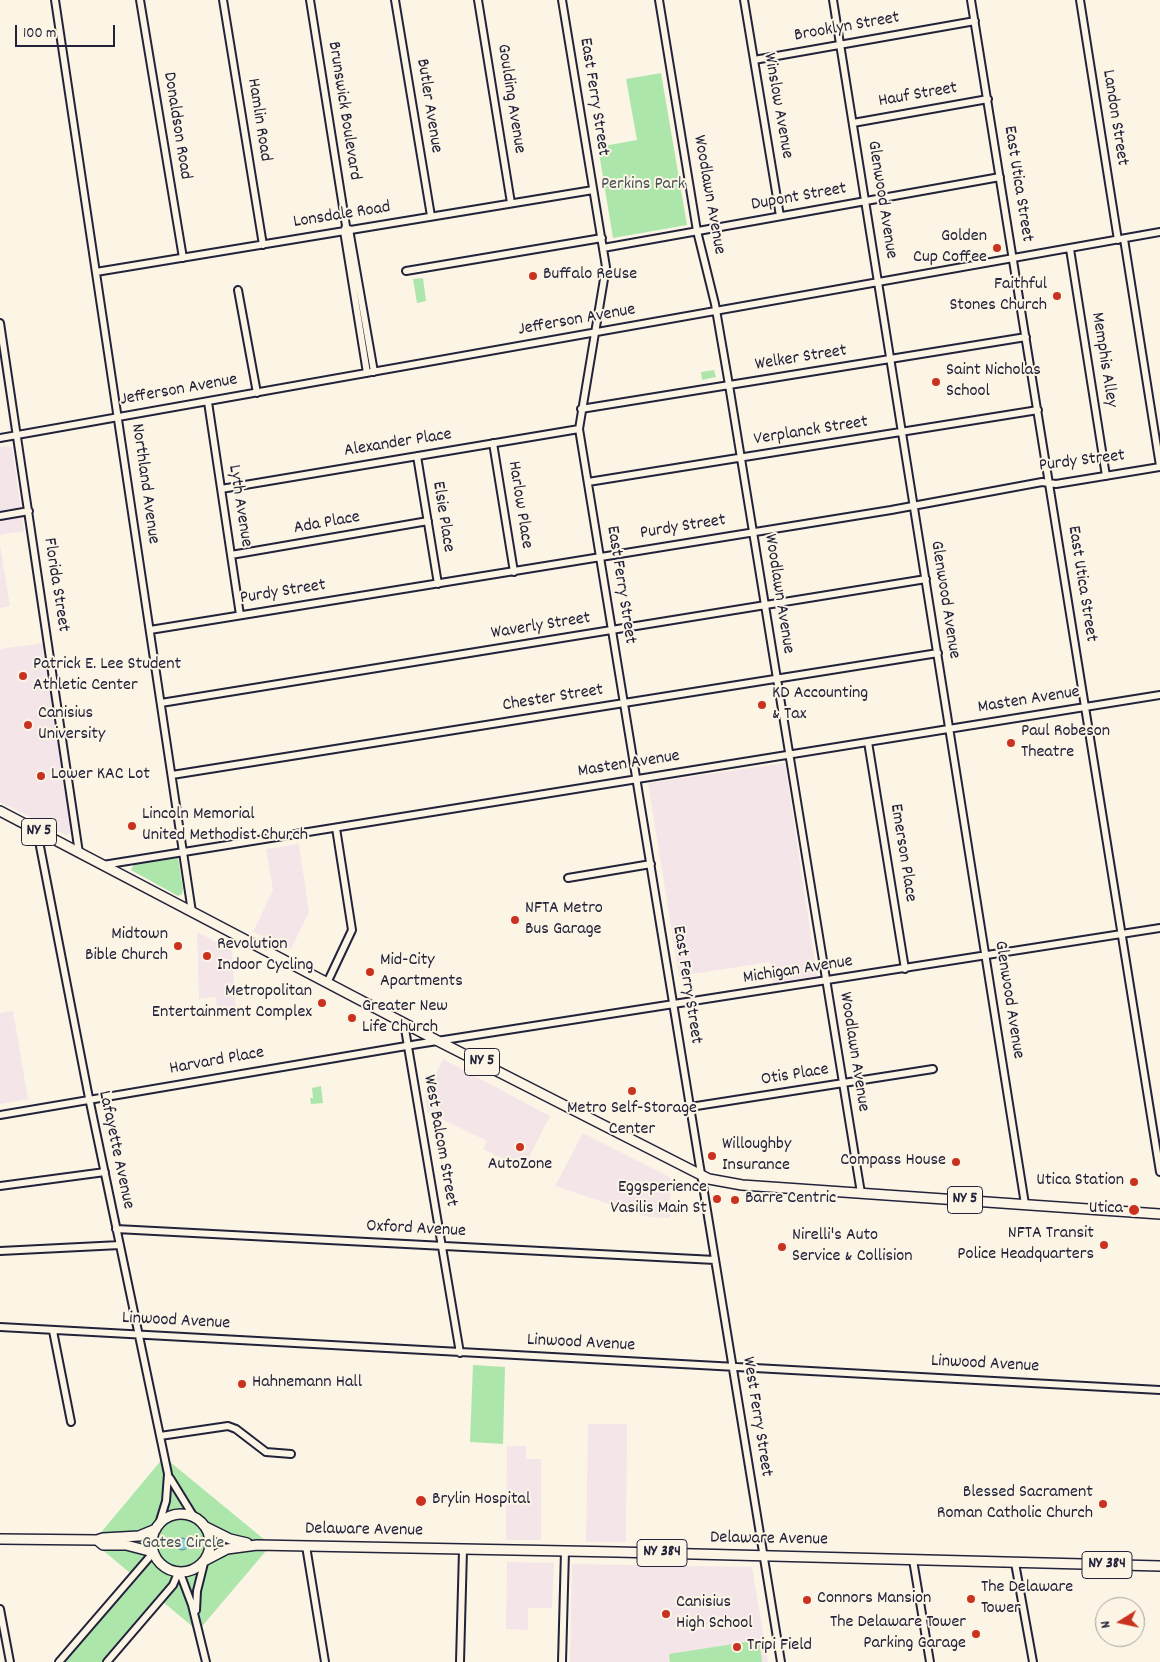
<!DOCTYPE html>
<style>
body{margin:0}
#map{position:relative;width:1160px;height:1662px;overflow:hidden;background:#fcf5e5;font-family:Dekko,sans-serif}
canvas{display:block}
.north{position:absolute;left:1095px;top:1597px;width:50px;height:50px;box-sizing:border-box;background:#fcf5e5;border:1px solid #a5a1a1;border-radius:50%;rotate:260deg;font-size:14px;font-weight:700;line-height:20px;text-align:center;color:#22223b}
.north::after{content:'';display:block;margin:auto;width:18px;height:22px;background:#c8321e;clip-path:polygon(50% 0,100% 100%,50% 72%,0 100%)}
.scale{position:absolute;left:15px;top:25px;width:100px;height:22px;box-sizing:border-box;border:2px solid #22223b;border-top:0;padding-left:6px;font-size:15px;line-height:18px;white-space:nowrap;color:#22223b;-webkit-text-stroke:4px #fcf5e5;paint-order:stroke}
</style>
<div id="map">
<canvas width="1160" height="1662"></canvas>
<div class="north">N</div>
<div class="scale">100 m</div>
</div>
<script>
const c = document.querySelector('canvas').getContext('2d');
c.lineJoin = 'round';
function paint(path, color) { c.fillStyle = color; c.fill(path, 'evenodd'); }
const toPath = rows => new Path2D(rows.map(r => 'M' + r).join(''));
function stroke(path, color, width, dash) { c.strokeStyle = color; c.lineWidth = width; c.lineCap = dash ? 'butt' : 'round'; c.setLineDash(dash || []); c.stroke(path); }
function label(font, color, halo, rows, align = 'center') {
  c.font = font + ' Dekko,sans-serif'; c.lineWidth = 4; c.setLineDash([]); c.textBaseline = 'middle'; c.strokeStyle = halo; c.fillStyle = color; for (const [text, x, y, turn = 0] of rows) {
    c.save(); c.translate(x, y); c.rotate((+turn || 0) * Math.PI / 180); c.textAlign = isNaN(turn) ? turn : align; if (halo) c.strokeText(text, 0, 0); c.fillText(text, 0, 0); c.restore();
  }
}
paint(toPath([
 [7,446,12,447,24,531,0,535,0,447],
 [0,545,10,606,0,608],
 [44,643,72,830,67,836,0,802,0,649],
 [785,763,817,976,773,983,770,962,679,976,648,783],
 [299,844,309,912,291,949,253,932,273,890,266,849],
 [197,932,232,950,236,1012,217,1012,216,997,199,999],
 [13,1011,28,1099,0,1104,0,1013],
 [443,1059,550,1116,523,1169,483,1149,487,1141,427,1112,425,1096],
 [583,1133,671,1178,670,1218,648,1217,555,1186],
 [588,1424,627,1424,626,1542,586,1542],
 [507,1446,526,1446,526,1459,541,1459,541,1540,506,1540],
 [507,1562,554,1563,552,1608,528,1608,528,1630,506,1629],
 [572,1564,752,1567,768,1662,570,1662]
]), '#f4e6e8');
paint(toPath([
 [661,73,687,225,613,238,598,147,637,140,626,79],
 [423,278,426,301,417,303,413,279],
 [714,370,716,377,702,380,701,372],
 [178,858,183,889,182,894,178,896,131,870,134,864],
 [321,1086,323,1103,311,1104,310,1098,313,1098,312,1088],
 [473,1365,505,1367,503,1444,470,1442],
 [164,1457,271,1545,198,1631,157,1597,104,1662,65,1662,136,1578,93,1542],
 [759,1640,762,1662,670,1662,669,1654]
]), '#ade6aa');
const water = toPath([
 '176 1544a6 6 0 1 1 12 0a6 6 0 1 1-12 0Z'
]);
paint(water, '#81d3d9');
stroke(water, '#5b8c9a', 1);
const minor = toPath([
 [55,0,192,912],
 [140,0,183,258],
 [223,0,263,245],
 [310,0,346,226,344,231,367,373],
 [395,0,431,216],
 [478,0,511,203],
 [562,0,606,267,579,429,781,1662],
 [659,0,697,231,715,304,729,385,861,1193],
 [744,0,780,216],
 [833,0,1025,1204],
 [971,0,1160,1172],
 [1080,0,1118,240],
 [754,60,975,21],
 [853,123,988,99],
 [349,229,374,372],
 [1124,239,1160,466],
 [603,248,1000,177],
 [1070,249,1106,476],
 [406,271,602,238],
 [96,272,593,190],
 [238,290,257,393],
 [0,323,79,853],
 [208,402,240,615],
 [581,409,1026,337],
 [0,438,1160,232],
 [493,443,514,572],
 [417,456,438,584],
 [588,482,1038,410],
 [221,489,579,429],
 [0,516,29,511],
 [231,555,428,521],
 [150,630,891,510,1042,482,1056,484,1160,467],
 [161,703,926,579],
 [868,742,905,969],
 [172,775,938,653],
 [37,831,88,1093,168,1474,166,1501,159,1524],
 [103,865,1160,695],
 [568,878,651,864],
 [327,983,352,930,336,828],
 [404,1023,460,1353],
 [690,1107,933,1069],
 [0,1115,418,1044,1160,928],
 [0,1186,105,1172],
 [116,1229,715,1260],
 [0,1251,120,1245],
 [0,1327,1160,1390],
 [53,1331,71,1422],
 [160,1436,228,1426,236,1429,266,1452,291,1454],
 [170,1478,194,1517],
 [306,1546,325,1662],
 [913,1560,930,1662],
 [1015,1563,1033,1662],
 [180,1573,192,1605,206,1662],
 [0,1609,10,1662],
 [196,1610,197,1591,204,1563],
 [59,1662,153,1553],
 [107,1662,173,1585,178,1573],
 [460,1662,463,1550],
 [562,1662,565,1551]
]);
const major = toPath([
 [0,811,440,1042,709,1179,742,1185,1160,1214],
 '152 1543a29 29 0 1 1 58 0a29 29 0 1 1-58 0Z',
 [206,1527,230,1539,247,1543],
 [0,1539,97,1540,103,1538,139,1536,156,1529],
 [97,1540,103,1545,126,1545,153,1552],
 [206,1560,227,1549,257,1545,617,1552,1160,1566]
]);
stroke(minor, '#22223b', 10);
stroke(major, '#22223b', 12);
stroke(minor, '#fcf5e5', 6);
stroke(major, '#fcf5e5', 9);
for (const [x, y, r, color] of [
 [997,248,5,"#c8321e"],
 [533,276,5,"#c8321e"],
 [1057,296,5,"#c8321e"],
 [936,382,5,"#c8321e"],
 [23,676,5,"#c8321e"],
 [762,705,5,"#c8321e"],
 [28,725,5,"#c8321e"],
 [1011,743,5,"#c8321e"],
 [41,776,5,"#c8321e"],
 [132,826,5,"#c8321e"],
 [515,920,5,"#c8321e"],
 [178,946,5,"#c8321e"],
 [207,956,5,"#c8321e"],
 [370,972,5,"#c8321e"],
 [322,1003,5,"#c8321e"],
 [352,1018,5,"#c8321e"],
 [632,1091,5,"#c8321e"],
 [520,1147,5,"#c8321e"],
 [712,1156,5,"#c8321e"],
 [956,1162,5,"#c8321e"],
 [1134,1182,5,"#c8321e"],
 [717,1199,5,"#c8321e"],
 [735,1200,5,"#c8321e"],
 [1134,1210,6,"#c8321e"],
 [1104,1245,5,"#c8321e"],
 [782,1247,5,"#c8321e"],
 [242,1384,5,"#c8321e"],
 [421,1501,6,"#c8321e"],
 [1103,1504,5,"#c8321e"],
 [971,1599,5,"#c8321e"],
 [807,1600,5,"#c8321e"],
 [666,1614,5,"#c8321e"],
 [976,1634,5,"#c8321e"],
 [737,1647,5,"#c8321e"]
]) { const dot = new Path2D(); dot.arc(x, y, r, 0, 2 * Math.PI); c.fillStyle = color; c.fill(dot); stroke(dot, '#fcf5e5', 2); }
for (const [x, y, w] of [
 [39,832,35],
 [482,1062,35],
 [965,1200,35],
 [662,1553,50],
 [1107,1565,50]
]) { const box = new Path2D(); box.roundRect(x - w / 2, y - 13.5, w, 27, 4); c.fillStyle = '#fcf5e5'; c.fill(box); stroke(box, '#22223b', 1); }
label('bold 16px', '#22223b', null, [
 ["NY 5",39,832],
 ["NY 5",482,1062],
 ["NY 5",965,1200],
 ["NY 384",662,1553],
 ["NY 384",1107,1565]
]);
label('18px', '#22223b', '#fcf5e5', [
 ["Brooklyn Street",847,28,-10],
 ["Hauf Street",918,96,-10],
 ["East Ferry Street",593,97,81],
 ["Goulding Avenue",510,99,81],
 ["Butler Avenue",428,106,81],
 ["Winslow Avenue",777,106,80],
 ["Brunswick Boulevard",343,111,81],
 ["Landon Street",1114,118,81],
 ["Hamlin Road",258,120,81],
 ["Donaldson Road",176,126,81],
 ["East Utica Street",1017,184,81],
 ["Woodlawn Avenue",708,195,80],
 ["Dupont Street",799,198,-10],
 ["Glenwood Avenue",881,200,81],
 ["Lonsdale Road",342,216,-9],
 ["Jefferson Avenue",577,321,-10],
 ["Welker Street",801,359,-9],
 ["Memphis Alley",1103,360,81],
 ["Jefferson Avenue",179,391,-10],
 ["Verplanck Street",811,432,-9],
 ["Alexander Place",398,444,-9],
 ["Purdy Street",1082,462,-7],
 ["Northland Avenue",144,484,82],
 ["Harlow Place",519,505,81],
 ["Lyth Avenue",239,506,81],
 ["Elsie Place",442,517,81],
 ["Ada Place",327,524,-10],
 ["Purdy Street",683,528,-9],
 ["East Utica Street",1081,584,81],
 ["Florida Street",55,585,81],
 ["East Ferry Street",620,585,81],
 ["Purdy Street",283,593,-9],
 ["Woodlawn Avenue",778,594,81],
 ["Glenwood Avenue",944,600,81],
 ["Waverly Street",541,627,-9],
 ["Chester Street",553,699,-9],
 ["Masten Avenue",1029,701,-9],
 ["Masten Avenue",629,765,-9],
 ["Emerson Place",902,853,81],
 ["Michigan Avenue",798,971,-9],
 ["East Ferry Street",686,985,81],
 ["Glenwood Avenue",1008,1000,81],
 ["Woodlawn Avenue",853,1052,81],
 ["Harvard Place",217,1062,-10],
 ["Otis Place",795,1076,-9],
 ["West Balcom Street",439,1141,80],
 ["Lafayette Avenue",115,1150,78],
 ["Oxford Avenue",416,1230,3],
 ["Linwood Avenue",176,1322,3],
 ["Linwood Avenue",581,1344,3],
 ["Linwood Avenue",985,1365,3],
 ["West Ferry Street",756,1417,81],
 ["Delaware Avenue",364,1531,1],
 ["Delaware Avenue",769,1540,1]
]);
label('18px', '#455357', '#fcf5e5', [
 ["Perkins Park",643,186],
 ["Gates Circle",183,1545]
]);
label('18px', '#22223b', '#fcf5e5', [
 ["Golden",987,238,"right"],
 ["Cup Coffee",987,259,"right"],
 ["Buffalo ReUse",543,276],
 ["Faithful",1047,286,"right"],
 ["Stones Church",1047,307,"right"],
 ["Saint Nicholas",946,372],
 ["School",946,393],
 ["Patrick E. Lee Student",33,666],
 ["Athletic Center",33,687],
 ["KD Accounting",772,695],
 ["& Tax",772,716],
 ["Canisius",38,715],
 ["University",38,736],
 ["Paul Robeson",1021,733],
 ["Theatre",1021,754],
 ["Lower KAC Lot",51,776],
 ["Lincoln Memorial",142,816],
 ["United Methodist Church",142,837],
 ["NFTA Metro",525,910],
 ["Bus Garage",525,931],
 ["Midtown",168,936,"right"],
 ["Bible Church",168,957,"right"],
 ["Revolution",217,946],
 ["Indoor Cycling",217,967],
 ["Mid-City",380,962],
 ["Apartments",380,983],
 ["Metropolitan",312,993,"right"],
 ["Entertainment Complex",312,1014,"right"],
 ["Greater New",362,1008],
 ["Life Church",362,1029],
 ["Metro Self-Storage",632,1110,"center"],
 ["Center",632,1131,"center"],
 ["Willoughby",722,1146],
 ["Insurance",722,1167],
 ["Compass House",946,1162,"right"],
 ["AutoZone",520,1166,"center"],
 ["Utica Station",1124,1182,"right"],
 ["Eggsperience",707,1189,"right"],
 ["Vasilis Main St",707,1210,"right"],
 ["Barre Centric",745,1200],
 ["Utica",1123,1210,"right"],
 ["NFTA Transit",1094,1235,"right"],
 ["Police Headquarters",1094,1256,"right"],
 ["Nirelli's Auto",792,1237],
 ["Service & Collision",792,1258],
 ["Hahnemann Hall",252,1384],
 ["Blessed Sacrament",1093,1494,"right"],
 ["Roman Catholic Church",1093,1515,"right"],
 ["Brylin Hospital",432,1501],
 ["The Delaware",981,1589],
 ["Tower",981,1610],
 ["Connors Mansion",817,1600],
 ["Canisius",676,1604],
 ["High School",676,1625],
 ["The Delaware Tower",966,1624,"right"],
 ["Parking Garage",966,1645,"right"],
 ["Tripi Field",747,1647]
], 'left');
</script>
